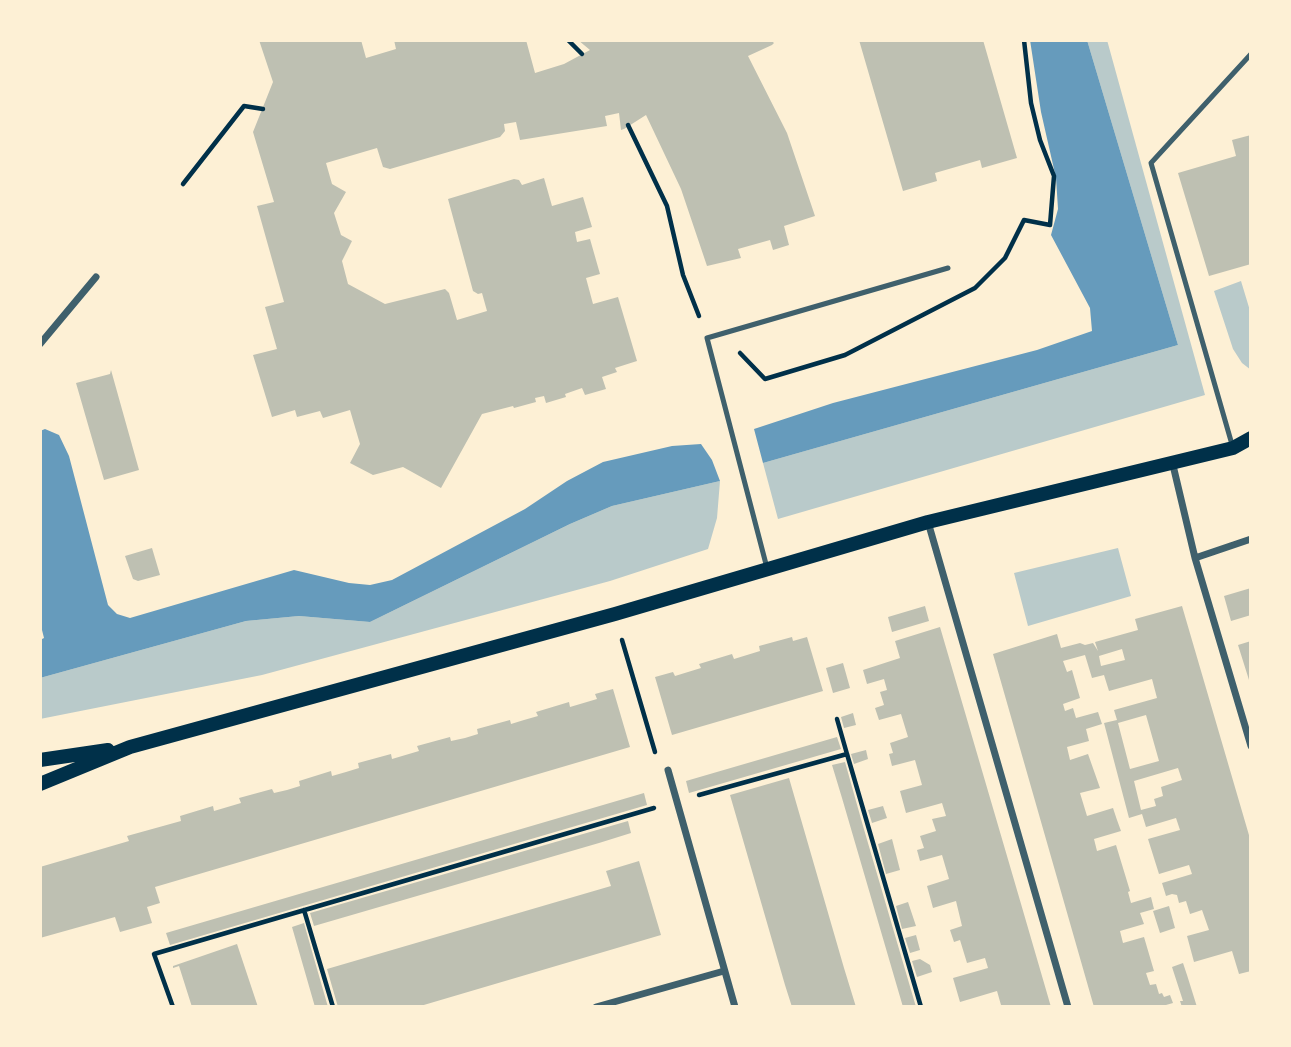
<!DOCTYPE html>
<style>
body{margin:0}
#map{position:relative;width:1291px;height:1047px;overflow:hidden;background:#fdf0d5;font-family:"Varela Round",sans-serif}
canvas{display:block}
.frame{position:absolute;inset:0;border:42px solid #fdf0d5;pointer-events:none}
</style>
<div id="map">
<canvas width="1291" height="1047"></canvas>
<div class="frame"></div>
</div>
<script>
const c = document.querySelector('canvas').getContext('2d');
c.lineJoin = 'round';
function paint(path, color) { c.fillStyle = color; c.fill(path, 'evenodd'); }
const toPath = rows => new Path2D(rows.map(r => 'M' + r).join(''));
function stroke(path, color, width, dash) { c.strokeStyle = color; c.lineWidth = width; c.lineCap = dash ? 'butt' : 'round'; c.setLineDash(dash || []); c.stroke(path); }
paint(toPath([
 [1087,40,1107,40,1205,395,778,519,763,463,1178,345],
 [1241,281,1251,314,1251,370,1242,363,1233,349,1214,291],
 [720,481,717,518,708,549,610,581,262,675,40,719,40,678,246,621,299,616,370,622,570,524,612,506],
 [1118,548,1131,596,1028,626,1014,573]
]), '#b9caca');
paint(toPath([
 [1030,40,1087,40,1178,345,763,463,754,429,833,403,1037,350,1092,331,1090,308,1051,235,1058,209,1056,178,1041,112],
 [45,429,59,435,69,456,108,605,117,614,130,618,294,570,349,583,370,585,392,580,525,509,567,481,603,462,672,446,701,444,712,460,720,481,612,506,570,524,370,622,299,616,246,621,40,678,40,640,44,638,40,622,40,431]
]), '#669bbc');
paint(toPath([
 [259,40,361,40,366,58,396,49,394,40,526,40,535,73,564,64,590,50,578,40,771,40,774,43,772,45,748,56,787,133,815,216,784,226,789,245,773,250,770,240,738,249,741,258,707,266,681,189,646,115,624,129,621,130,619,113,605,116,607,126,520,140,516,122,504,124,505,131,500,137,390,169,383,167,377,148,326,163,332,184,346,192,334,213,341,235,352,241,342,261,348,284,385,304,445,289,449,293,457,320,487,311,482,293,478,294,473,291,448,199,514,179,519,180,522,185,544,178,552,206,583,197,592,227,575,232,577,242,590,239,600,274,586,278,593,304,618,297,637,361,615,368,617,372,602,377,606,389,585,395,582,388,565,394,566,397,546,403,544,396,535,398,536,402,514,408,513,406,482,414,441,488,403,467,373,475,350,463,360,444,350,410,323,418,320,411,297,417,295,410,272,417,253,355,277,349,265,307,284,302,257,206,274,202,253,132,273,82],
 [859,40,983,40,1017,158,982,168,980,160,935,173,937,181,903,191],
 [1251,135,1251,264,1209,276,1178,173,1236,156,1232,140],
 [111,370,139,470,104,480,76,383,110,374],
 [152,548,160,575,138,581,133,579,125,556],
 [1251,588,1251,615,1231,621,1224,596],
 [925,606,929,621,892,632,888,617],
 [1182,606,1251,842,1251,971,1239,974,1232,951,1194,962,1187,936,1209,930,1202,910,1190,914,1186,901,1179,903,1177,895,1172,894,1166,896,1162,883,1192,874,1189,865,1159,874,1148,839,1180,830,1176,818,1146,827,1142,814,1129,818,1104,723,1117,720,1114,710,1157,698,1152,679,1109,691,1104,675,1092,678,1085,655,1063,661,1067,672,1072,670,1080,698,1063,704,1065,711,1073,708,1076,718,1098,712,1102,724,1086,729,1089,741,1067,747,1070,760,1088,754,1100,788,1080,793,1087,816,1113,808,1117,820,1121,831,1094,839,1097,851,1116,845,1130,891,1128,892,1131,903,1151,897,1154,909,1140,913,1144,924,1120,931,1123,943,1144,937,1154,971,1146,973,1150,985,1156,984,1159,994,1162,993,1164,997,1170,995,1173,1003,1166,1005,1166,1007,1094,1007,993,654,1057,634,1061,648,1080,643,1085,645,1093,643,1098,651,1095,642,1138,630,1135,619],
 [1122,649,1125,660,1101,666,1099,656],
 [1146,715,1159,761,1130,769,1118,723],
 [1178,768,1182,780,1161,787,1163,796,1154,799,1156,806,1141,810,1134,781],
 [940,627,1019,897,1051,1007,996,1007,1001,1005,997,991,960,1002,953,978,988,968,985,958,967,963,960,940,954,942,950,930,962,926,956,901,933,908,927,886,949,879,942,855,920,861,917,850,924,848,920,836,936,831,932,819,946,816,942,803,906,813,900,791,922,785,915,760,892,766,889,754,893,753,890,743,908,737,901,714,879,720,875,708,884,705,880,692,887,690,884,679,867,684,863,670,900,658,895,641],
 [792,637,793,641,807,637,823,691,672,735,655,677,673,672,675,676,701,668,699,664,732,654,734,659,760,651,759,646],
 [1251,641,1251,680,1249,680,1238,645],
 [843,663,850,688,833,693,826,668],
 [613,689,630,747,155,887,160,903,147,907,152,923,120,932,115,917,40,938,40,867,129,841,127,836,181,821,180,816,213,806,214,811,241,803,239,798,272,789,274,793,287,790,300,786,299,781,331,771,332,776,346,772,359,768,358,763,391,754,392,759,419,751,417,746,450,737,451,741,465,738,478,734,477,729,510,720,511,724,524,720,538,716,536,712,569,702,570,707,597,699,595,694],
 [853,713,856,725,844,728,841,717],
 [837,737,841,749,689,793,686,781],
 [866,750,868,759,854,764,851,754],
 [845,762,863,826,916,1007,903,1007,842,798,832,765],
 [789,778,844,968,856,1007,792,1007,785,985,730,795],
 [644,793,647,805,170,945,166,933],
 [883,806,887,818,872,823,868,810],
 [628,821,631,833,599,843,314,926,310,913],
 [892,839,900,870,886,874,878,844],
 [639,861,661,935,417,1007,338,1007,327,969,611,886,606,871],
 [908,902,916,926,902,929,896,906],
 [1169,906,1175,928,1160,933,1153,911],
 [304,923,313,955,328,1007,315,1007,292,927],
 [916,935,920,950,910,953,905,938],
 [237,944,258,1007,192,1007,179,966,173,968,173,966],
 [920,959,930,965,932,972,917,977,912,961],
 [1183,963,1187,975,1197,1007,1182,1007,1180,1001,1183,1001,1172,967]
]), '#bec0b2');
stroke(toPath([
 [568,40,582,54],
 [628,125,667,206,683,275,699,316],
 [183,184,244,106,263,109],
 [740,353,765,379,845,355,975,288,1005,258,1024,220,1050,225,1054,176,1040,140,1031,103,1024,40],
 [622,640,655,752],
 [837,719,847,754],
 [699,795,847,754,921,1007],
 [304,910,333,1007],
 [173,1007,154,954,654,808]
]), '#003049', 4.5);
stroke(toPath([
 [1233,448,1151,163,1251,54],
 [767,568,707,338,948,268]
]), '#3f606c', 5);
stroke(toPath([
 [40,344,96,277],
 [1172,461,1195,558,1251,746],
 [928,522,1068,1007],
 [1195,558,1251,539],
 [668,770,735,1007],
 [596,1007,724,971]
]), '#3f606c', 7);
stroke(toPath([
 [40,760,108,750],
 [40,784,130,747,615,614,928,522,1233,448,1251,438]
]), '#003049', 14);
</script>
